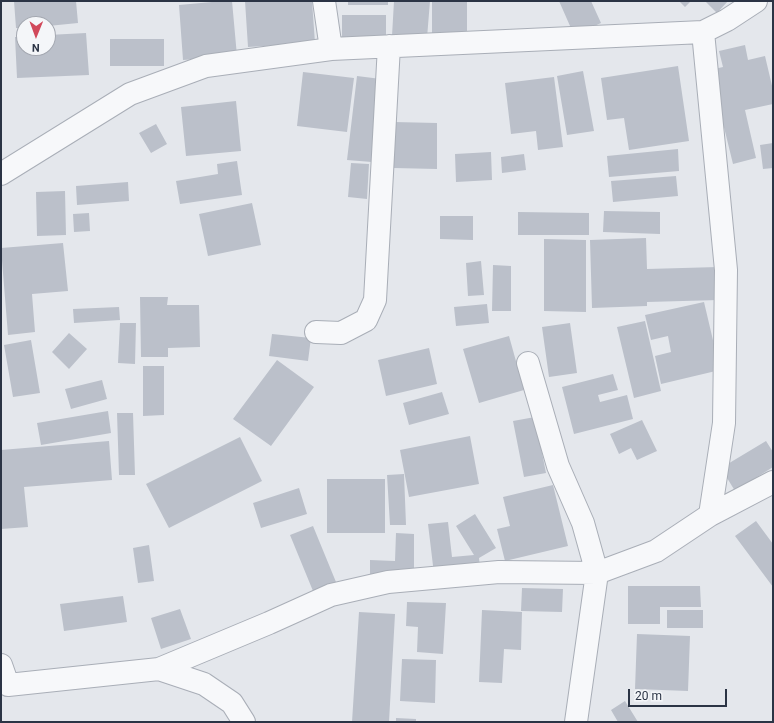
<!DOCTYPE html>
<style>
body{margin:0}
#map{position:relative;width:774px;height:723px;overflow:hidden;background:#e4e7ec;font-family:Roboto,sans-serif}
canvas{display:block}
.frame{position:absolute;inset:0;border:2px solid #2b3445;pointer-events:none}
.north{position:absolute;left:16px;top:16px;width:40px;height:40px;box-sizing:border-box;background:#f4f6f9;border:1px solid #a4a8b1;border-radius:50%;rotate:181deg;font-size:11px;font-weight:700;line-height:16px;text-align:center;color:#2b3445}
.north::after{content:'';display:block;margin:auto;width:14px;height:18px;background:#d1495b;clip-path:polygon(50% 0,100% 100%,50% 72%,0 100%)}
.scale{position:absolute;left:628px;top:689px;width:99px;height:18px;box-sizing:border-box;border:2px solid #2b3445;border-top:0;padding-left:5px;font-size:12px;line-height:14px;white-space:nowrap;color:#2b3445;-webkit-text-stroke:3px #f4f6f9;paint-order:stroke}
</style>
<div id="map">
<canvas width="774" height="723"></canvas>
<div class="frame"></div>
<div class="north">N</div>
<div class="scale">20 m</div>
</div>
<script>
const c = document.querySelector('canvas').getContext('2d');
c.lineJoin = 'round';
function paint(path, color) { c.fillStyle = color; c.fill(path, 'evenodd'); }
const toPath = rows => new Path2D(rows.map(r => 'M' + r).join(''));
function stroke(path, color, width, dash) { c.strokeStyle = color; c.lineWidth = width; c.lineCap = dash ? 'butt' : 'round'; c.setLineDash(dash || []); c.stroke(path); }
paint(toPath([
 [14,1,76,1,78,23,48,26,48,24,24,24,24,28,16,28],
 [223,1,232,1,237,56,183,60,179,5],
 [245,1,312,1,315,43,248,47],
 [348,1,388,1,388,5,348,5],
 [394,1,430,1,427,38,392,36],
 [432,1,467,1,467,37,432,37],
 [559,1,591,1,601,23,574,35],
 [679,1,691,1,685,7],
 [705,1,728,1,717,13],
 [342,15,386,15,386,36,342,37],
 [86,33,89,75,17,78,15,37,24,37,24,48,48,48,48,35],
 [110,39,164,39,164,66,110,66],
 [745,45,748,60,765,56,773,90,773,104,745,110,756,158,733,164,710,70,723,67,719,51],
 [678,66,689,141,629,150,624,118,607,120,601,78],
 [583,71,594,131,567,135,557,76],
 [303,72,354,78,347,132,297,126],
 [357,76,381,79,372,162,347,160],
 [554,77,563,147,538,150,536,131,511,134,505,83],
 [236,101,241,151,186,156,181,107],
 [394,122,437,123,437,169,394,168],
 [156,124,167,144,151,153,139,133],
 [773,143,773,168,763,169,760,145],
 [678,149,679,171,609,177,607,156],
 [491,152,492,180,456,182,455,154],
 [524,154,526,170,502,173,501,157],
 [237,161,242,195,180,204,176,181,218,174,217,164],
 [351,163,369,164,367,199,348,197],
 [676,176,678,196,613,202,611,181],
 [128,182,129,201,77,205,76,186],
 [65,191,66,235,37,236,36,192],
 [252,203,261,245,208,256,199,214],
 [604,211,660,212,660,234,603,232],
 [518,212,589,213,589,235,518,235],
 [89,213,90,231,74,232,73,214],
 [440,216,473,216,473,240,440,239],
 [646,238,647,269,718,267,719,300,647,302,647,306,592,308,590,240],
 [544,239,586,240,586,312,544,311],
 [63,243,68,291,32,294,35,332,8,335,1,248],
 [481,261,484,295,468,296,466,263],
 [493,265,511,266,511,311,492,311],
 [140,297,168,297,167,305,199,305,200,347,168,348,168,357,141,357],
 [704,302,720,370,661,384,655,356,671,352,668,336,651,340,645,315],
 [487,304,489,323,456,326,454,307],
 [119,307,120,320,74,323,73,309],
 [645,321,661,391,634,398,617,327],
 [120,323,136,323,135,364,118,363],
 [570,323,577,373,549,377,542,327],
 [69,333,87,349,69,369,52,352],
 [272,334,311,338,308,361,269,356],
 [509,336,524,390,479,403,463,349],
 [31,340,40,393,13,397,4,345],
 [429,348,437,384,386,396,378,360],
 [277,360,314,387,271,446,233,419],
 [143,366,164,366,164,415,143,416],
 [613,374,618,390,598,395,600,402,627,395,633,419,574,434,562,387],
 [102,380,107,399,71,409,65,389],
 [442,392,449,414,409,425,403,403],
 [108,411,111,433,41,445,37,423],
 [117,413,133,413,135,475,119,475],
 [535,417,546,473,524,477,513,421],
 [642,420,657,451,637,460,631,448,619,454,610,434],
 [470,436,479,484,409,497,400,450],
 [240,437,262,481,169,528,146,484],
 [109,441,112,480,24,487,28,527,1,529,1,450],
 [766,441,773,452,773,467,735,491,721,468],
 [404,474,406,525,390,525,387,475],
 [327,479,385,479,385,533,327,533],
 [553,485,568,546,505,561,497,529,510,526,503,497],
 [299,488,307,514,261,528,253,503],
 [475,514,496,548,479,558,480,568,434,574,428,524,448,522,452,557,474,555,456,526],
 [756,521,773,544,773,587,735,536],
 [313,526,336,582,313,591,290,535],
 [396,533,414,534,414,576,370,575,370,560,395,561],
 [149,545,154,581,138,583,133,548],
 [628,586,700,586,701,607,660,607,660,624,628,624],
 [522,588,563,589,562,612,521,611],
 [123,596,127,622,64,631,60,604],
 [407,602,446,603,443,654,417,652,418,627,406,626],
 [180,609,191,639,161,649,151,618],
 [482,610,522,612,521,650,504,649,502,683,479,682],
 [667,610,703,610,703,628,667,628],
 [359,612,395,614,389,722,352,722],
 [637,634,690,636,688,691,635,689],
 [402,659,436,660,435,703,400,701],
 [625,701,638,722,618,722,611,710],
 [396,718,416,719,416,722,396,722]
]), '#bbc0ca');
const minor = toPath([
 [324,1,331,49],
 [703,32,726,270,724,423,710,515],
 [1,174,130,94,206,66,331,49,703,32,727,20,756,1],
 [316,332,341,333,366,320,375,300,389,46],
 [528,363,558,466,583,523,597,573,576,722],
 [1,665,8,685,159,669,204,684,232,703,244,722],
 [159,669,269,623,331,595,388,582,499,572,597,573,656,551,710,515,773,482]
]);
stroke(minor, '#a9aeb7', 24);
stroke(minor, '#f7f8fa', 22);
</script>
